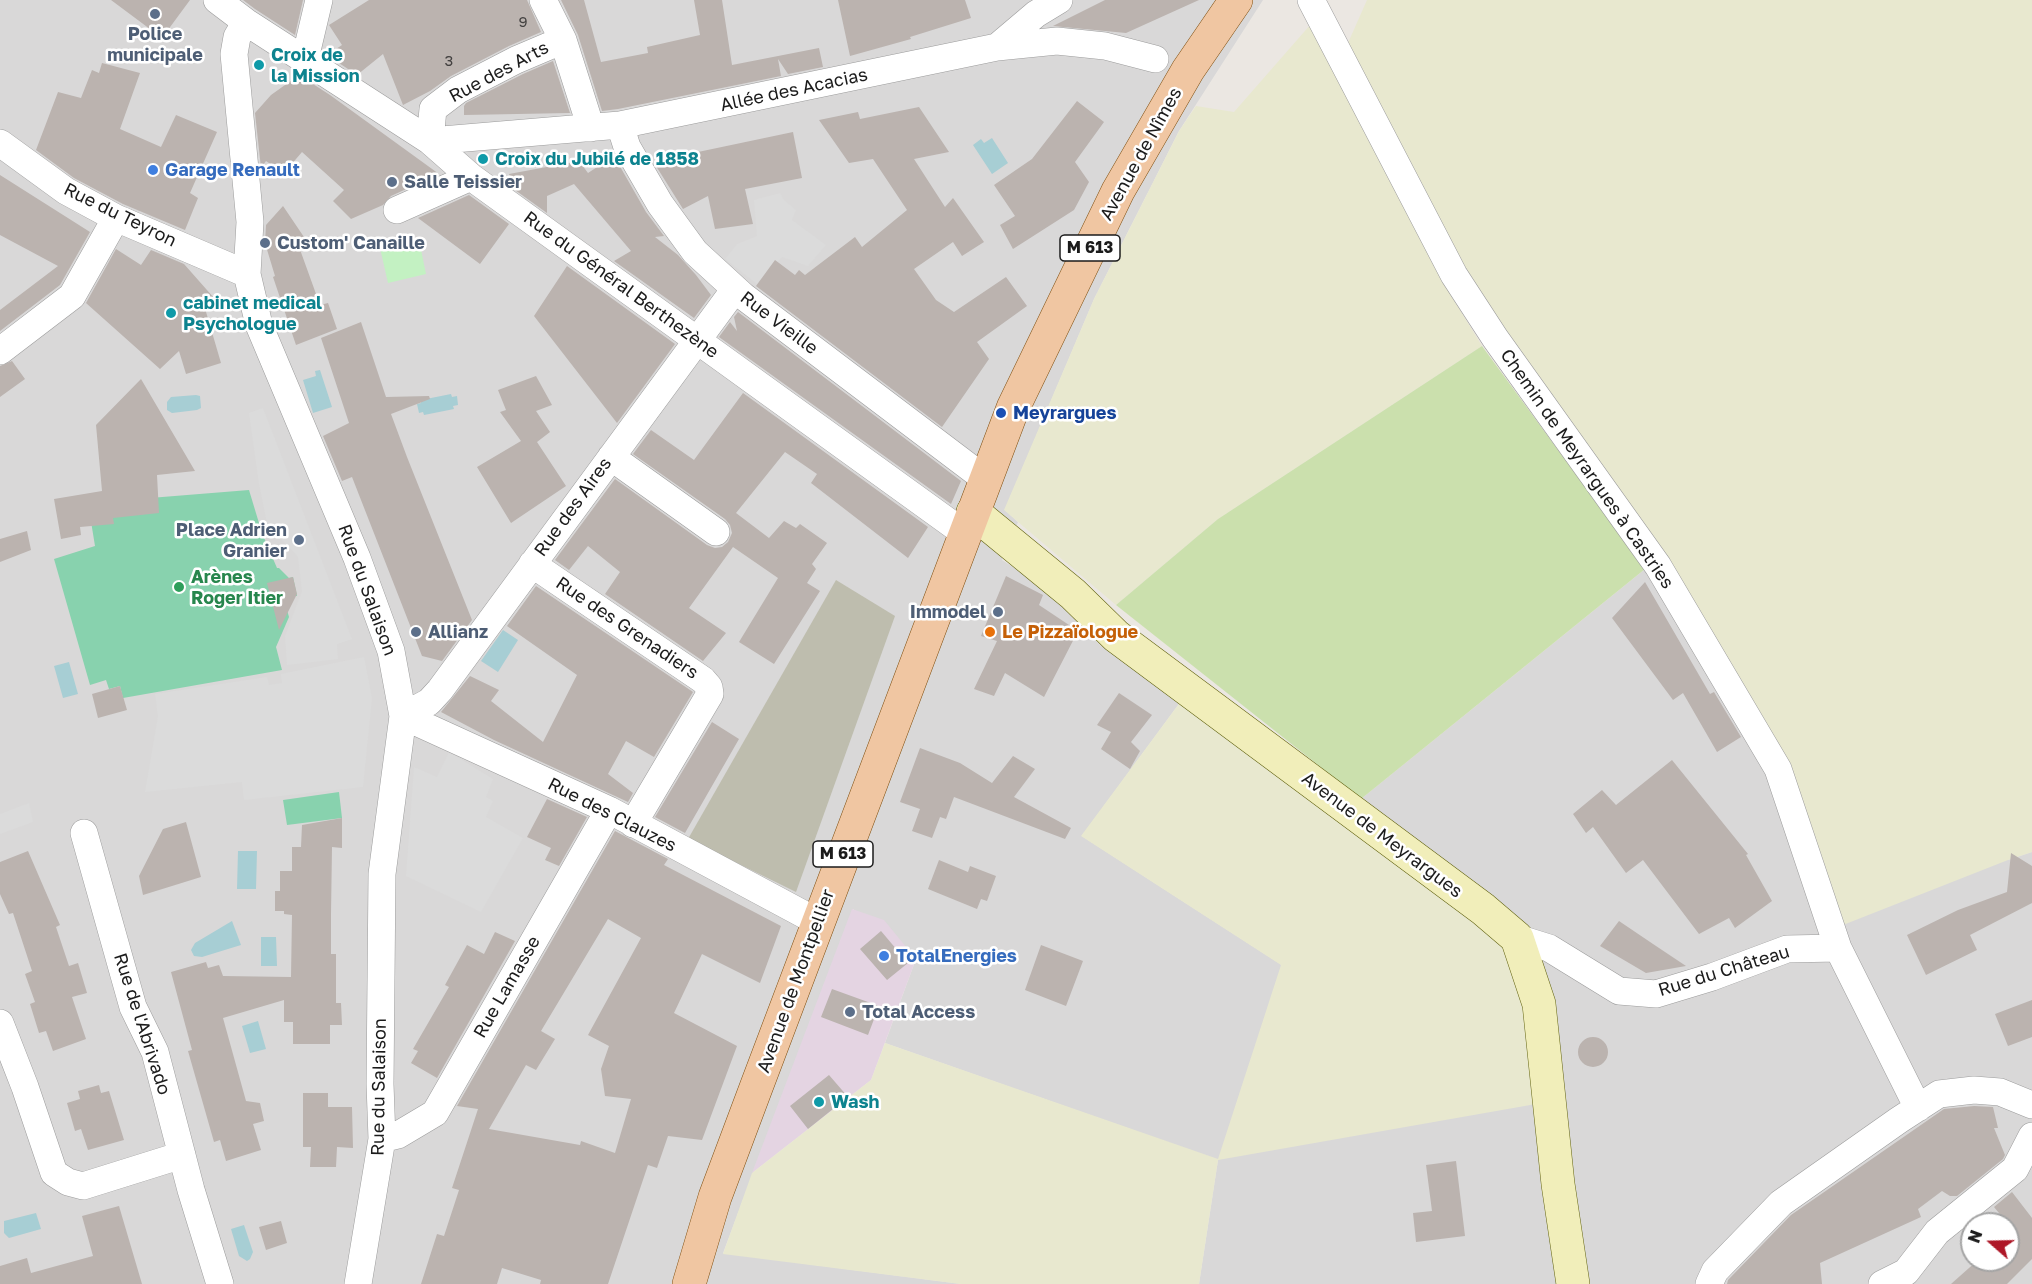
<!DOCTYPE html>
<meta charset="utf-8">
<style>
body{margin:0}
#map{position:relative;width:2032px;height:1284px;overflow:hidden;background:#ebe7e2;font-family:"Golos Text",sans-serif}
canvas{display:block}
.north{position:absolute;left:1960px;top:1212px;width:60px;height:60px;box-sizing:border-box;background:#fff;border:2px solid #a4a4a4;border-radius:50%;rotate:290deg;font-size:16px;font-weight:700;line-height:24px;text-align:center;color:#1b1b1b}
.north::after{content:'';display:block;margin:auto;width:21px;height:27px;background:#ae1727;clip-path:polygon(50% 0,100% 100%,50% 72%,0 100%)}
</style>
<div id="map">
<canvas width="2032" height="1284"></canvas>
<div class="north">N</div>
</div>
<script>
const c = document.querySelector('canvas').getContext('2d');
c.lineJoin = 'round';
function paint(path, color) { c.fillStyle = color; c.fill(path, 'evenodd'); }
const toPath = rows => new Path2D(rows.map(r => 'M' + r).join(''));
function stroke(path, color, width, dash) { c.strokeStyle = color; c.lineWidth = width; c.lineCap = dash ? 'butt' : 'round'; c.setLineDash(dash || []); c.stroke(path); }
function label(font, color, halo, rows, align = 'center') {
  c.font = font + ' "Golos Text",sans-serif'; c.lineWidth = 5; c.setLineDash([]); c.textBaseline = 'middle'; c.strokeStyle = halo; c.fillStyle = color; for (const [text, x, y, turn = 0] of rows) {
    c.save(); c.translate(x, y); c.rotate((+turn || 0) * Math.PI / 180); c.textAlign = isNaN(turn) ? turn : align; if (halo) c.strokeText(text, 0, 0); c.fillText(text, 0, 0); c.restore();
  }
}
paint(toPath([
 [0,0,1263,0,1179,131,1094,299,1005,510,1018,522,1002,560,1052,592,1100,645,1181,701,1082,836,1282,965,1219,1159,1340,816,1655,561,2008,860,2032,852,2032,1284,1199,1284,1218,1160,885,1043,916,959,853,909,723,1253,961,1284,0,1284],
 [1972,1224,2008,1224,2008,1260,1972,1260]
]), '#d9d8d8');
paint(toPath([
 [852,909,884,920,916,959,871,1080,752,1173]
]), '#e4d4e2');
paint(toPath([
 [836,580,895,616,796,892,688,839]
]), '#bebdae');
paint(toPath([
 [1367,0,2032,0,2032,852,2008,860,1843,925,1772,738,1473,290,1344,52],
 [1311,24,1452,297,1482,346,1218,519,1116,605,1004,510,1094,299,1179,131,1196,106,1234,112],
 [1181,701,1469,909,1512,958,1526,993,1536,1104,1218,1160,1199,1284,961,1284,723,1254,752,1173,871,1080,885,1043,1218,1159,1281,965,1081,836]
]), '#e8e8cf');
paint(toPath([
 [1482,346,1645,569,1361,799,1116,605,1218,519]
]), '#cbe0ad');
paint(toPath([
 [419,240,426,274,388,283,380,248]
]), '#c3f1c2');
paint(toPath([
 [249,490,262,533,277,568,279,568,289,578,293,577,297,596,294,596,287,610,289,617,276,647,282,670,123,698,120,686,109,689,106,680,90,685,54,559,95,546,88,503],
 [339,792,342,818,287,825,283,800]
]), '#88d2ae');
paint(toPath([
 [780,193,784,200,796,210,792,220,826,245,808,266,782,257,757,284,725,259,737,244,757,236,754,200],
 [263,408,352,639,337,644,338,659,287,665,285,636,302,591,298,557,267,524,259,484,249,413],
 [364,657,372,698,363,787,244,800,242,782,145,792,158,716,155,694,267,677,269,685,282,683,281,674],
 [449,752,493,779,486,797,493,801,486,817,523,838,481,912,406,876,414,767,437,777],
 [29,803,33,822,0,834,0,814]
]), '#dbdbdb');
paint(toPath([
 [992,138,1008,163,992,174,973,145,981,139,984,143],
 [320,370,332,407,313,413,303,380,316,376,315,371],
 [451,394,452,397,457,396,458,405,453,406,454,409,424,415,423,412,419,413,417,404,421,403,421,400],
 [196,395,200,396,201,408,197,410,172,413,167,410,167,402,171,397],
 [503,630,518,640,498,672,481,661],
 [69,662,78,694,63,698,54,666],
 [238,851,257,851,256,889,237,889],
 [232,921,241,945,202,957,194,956,191,950,195,943],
 [261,937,276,937,277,966,261,966],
 [258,1021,266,1049,250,1053,242,1026],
 [36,1213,41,1229,9,1238,4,1233,4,1221],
 [244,1225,253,1252,250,1259,247,1261,239,1256,231,1229]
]), '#a7ced4');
paint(toPath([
 [111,0,190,0,162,38],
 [243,0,303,0,295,35,255,9],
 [369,0,527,0,541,32,509,46,451,76,430,91,403,105,383,54,357,75,327,55,342,45,329,25],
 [561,0,584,0,601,62,648,53,647,47,700,35,694,0,722,0,732,65,819,48,823,67,788,74,778,59,781,76,618,109,602,111,578,35],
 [838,0,965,0,971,18,910,37,911,39,850,56],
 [1105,0,1199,0,1126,33,1053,26],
 [553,61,570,113,464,115,464,106,466,103,523,74],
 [102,63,140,73,120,129,161,147,176,115,217,132,190,193,198,198,185,230,123,204,74,178,36,150,58,92,81,98,92,70,99,73],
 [299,75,330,95,439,174,391,196,383,205,351,219,333,201,344,190,302,152,284,173,266,161,261,168,255,113,271,95],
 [1077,101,1104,122,1075,162,1089,182,1074,210,1013,249,1000,225,1015,216,994,185,1032,159],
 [919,107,949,152,914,159,945,207,953,198,984,242,962,256,953,242,914,269,936,300,954,312,1006,277,1027,306,977,342,989,359,942,427,756,286,775,260,795,275,799,270,805,275,855,237,862,247,907,210,873,159,849,163,819,120,858,112,860,119],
 [793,132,802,178,745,189,753,224,715,229,708,196,683,209,656,166,696,157,698,152],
 [614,156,646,212,664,236,655,237,678,255,696,275,711,295,694,318,614,261,631,251,574,184,547,196,547,213,515,190,509,174,579,161,588,173],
 [0,175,90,232,60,285,0,331,0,310,58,266,0,235],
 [469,195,509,224,480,264,418,218],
 [283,206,306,240,298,244,320,305,328,303,337,329,296,345,273,277,275,276,265,243,266,225],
 [116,249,141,265,151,250,184,264,214,298,204,305,221,363,186,374,179,351,160,369,86,303],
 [567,266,675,344,617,423,534,316],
 [738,312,961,481,951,504,719,337,730,322,737,331,734,317],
 [361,322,386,397,429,396,430,399,391,414,407,457,472,620,442,661,422,656,352,477,342,481,323,436,349,423,321,338],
 [12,361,25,379,0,397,0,366],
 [536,376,552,405,536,411,550,432,537,442,566,486,511,523,477,467,521,441,500,412,506,410,498,390],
 [141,379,195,471,157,475,159,513,113,518,114,524,80,527,81,535,61,539,54,499,102,491,96,425],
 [743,393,928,527,908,558,811,483,817,474,785,452,736,513,769,538,784,521,796,528,800,524,827,543,812,564,816,569,807,583,820,591,774,664,739,642,778,578,733,547,689,608,726,633,703,661,605,594,620,572,588,546,569,570,555,560,615,479,707,545,715,548,722,547,728,542,732,533,730,525,725,519,633,454,651,430,694,460],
 [27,531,31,550,0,562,0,539],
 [1006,576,1043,595,1039,605,1078,631,1044,697,1005,673,994,696,974,689,997,641,981,636],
 [293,577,297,594,279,630,267,583],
 [1645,582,1710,694,1714,692,1741,737,1717,752,1683,693,1673,700,1612,618],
 [536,586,693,692,654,757,626,741,608,774,633,793,628,802,494,740,441,712,470,676,499,690,491,701,543,742,577,675,507,626],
 [120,686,127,710,98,718,92,694],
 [1119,693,1152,715,1131,742,1140,751,1130,769,1101,749,1111,732,1097,725],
 [712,722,739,739,685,833,655,817],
 [920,748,960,763,992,783,1013,756,1035,769,1014,797,1071,828,1065,839,954,797,946,819,940,817,932,838,912,831,920,809,900,802],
 [1672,760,1748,854,1746,855,1772,901,1735,928,1729,918,1699,934,1643,860,1626,873,1593,827,1586,833,1573,814,1602,790,1616,805],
 [547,799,587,817,559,866,545,860,551,848,527,837],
 [342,818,342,848,332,847,331,914,331,954,336,954,336,1003,341,1003,342,1025,330,1025,330,1044,293,1044,293,1022,284,1022,284,1000,223,1018,246,1101,260,1103,264,1121,253,1124,261,1150,226,1161,220,1140,214,1142,188,1051,192,1050,171,972,206,962,208,968,219,965,223,976,291,977,292,915,284,914,284,911,275,911,275,891,280,891,280,871,292,871,292,847,301,847,302,825],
 [186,822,201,877,143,895,139,876,163,829],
 [615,831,668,859,664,865,781,926,760,983,702,954,674,1013,737,1046,702,1140,668,1136,657,1168,648,1165,608,1284,540,1284,541,1280,502,1268,497,1284,421,1284,437,1234,444,1236,459,1190,452,1188,478,1109,457,1106],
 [608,919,641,938,588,1035,609,1046,601,1069,605,1096,631,1099,615,1153,581,1141,580,1145,489,1129,526,1065,536,1070,555,1039,541,1031],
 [28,851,60,925,56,927,69,966,78,963,87,993,72,997,86,1039,53,1051,46,1031,39,1033,30,1004,35,1002,25,974,32,971,13,913,9,914,0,894,0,862],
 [2011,853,2032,866,2032,903,1970,935,1977,950,1926,975,1907,935,1958,910,2007,892],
 [939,860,968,872,970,866,996,876,987,901,981,899,977,909,928,889],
 [1619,921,1653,944,1686,966,1646,973,1600,946],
 [881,931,908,963,887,980,860,949],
 [495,932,515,941,437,1078,411,1063,418,1051,413,1049,449,987,445,985,467,945,484,954],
 [1041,945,1083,961,1066,1006,1025,990],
 [832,989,879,1006,868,1035,821,1017],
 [2032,1000,2032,1037,2008,1046,1995,1014],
 '1578 1052a15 15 0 1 1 30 0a15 15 0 1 1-30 0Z',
 [829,1075,848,1097,808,1129,790,1106],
 [99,1085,101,1093,109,1091,124,1140,88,1150,81,1129,75,1131,67,1103,80,1099,78,1091],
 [303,1093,328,1093,328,1107,352,1107,353,1148,337,1147,336,1167,310,1167,311,1147,303,1147],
 [1974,1106,1993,1107,1998,1128,1994,1128,2005,1155,2003,1159,1957,1196,1950,1196,1942,1191,1918,1209,1921,1217,1820,1263,1822,1284,1727,1284,1728,1280,1791,1215,1944,1109],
 [1456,1161,1465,1236,1416,1242,1413,1213,1432,1211,1426,1165],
 [2012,1192,2032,1218,2032,1259,2007,1284,1951,1284,1978,1260,2008,1260,2008,1224,1994,1207],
 [119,1206,142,1284,0,1284,0,1266,27,1258,31,1273,93,1256,82,1216],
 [281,1221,287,1243,266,1250,259,1227]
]), '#bbb3af');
const street = toPath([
 [217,0,246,22,430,141,471,177,964,533],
 [543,0,563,40,591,128],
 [1311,0,1454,275,1495,338,1658,566,1778,769,1838,948],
 [246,22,237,37,234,54,250,222,247,274,259,325,357,558,391,651,403,716,382,874,380,1084,382,1139,358,1284],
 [997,47,1036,14,1059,0],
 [305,59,319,0],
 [620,125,627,147,660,204,695,252,743,296,985,479],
 [430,141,620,125,997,47,1057,41,1105,46,1155,59],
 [430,141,433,109,458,90,516,60,563,40],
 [0,143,66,191,116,218,247,274],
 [397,210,471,177],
 [0,351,72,296,116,218],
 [611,457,716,532],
 [532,564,703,680,709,687,710,694,633,824],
 [403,716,429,702,440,690,735,289],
 [403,716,609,810,818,922],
 [84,833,133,1007,155,1052,191,1190,220,1284],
 [1517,938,1549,948,1619,991,1656,994,1712,977,1787,949,1838,948,1918,1108],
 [0,1023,25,1087,54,1173,68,1182,83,1186,182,1155],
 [382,1139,398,1135,435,1113,609,810],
 [1709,1284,1715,1271,1781,1203,1899,1120,1939,1094,1974,1090,2000,1092,2032,1105],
 [1882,1284,1906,1272,1937,1232,2015,1169,2032,1136]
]);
const secondary = toPath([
 [973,512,1073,594,1116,636,1483,909,1517,938,1539,1004,1558,1184,1573,1284]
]);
const primary = toPath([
 [689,1284,715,1197,757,1085,1013,408,1118,191,1188,70,1236,0]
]);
stroke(street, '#9c9c9c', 28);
stroke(secondary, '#626311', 34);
stroke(primary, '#815011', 34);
stroke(street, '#fff', 27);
stroke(secondary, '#f1eeba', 33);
stroke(primary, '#f0c6a2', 33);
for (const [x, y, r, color] of [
 [155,14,6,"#5c6f8a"],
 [259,65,6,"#0f9aa8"],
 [483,159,6,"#0f9aa8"],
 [153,170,6,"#3f7fe0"],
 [392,182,6,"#5c6f8a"],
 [265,243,6,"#5c6f8a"],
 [171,313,6,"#0f9aa8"],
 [1001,413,6,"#1a4fb4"],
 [299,540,6,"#5c6f8a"],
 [179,587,6,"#2e9e5b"],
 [998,612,6,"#5c6f8a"],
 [416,632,6,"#5c6f8a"],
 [990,632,6,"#e8710a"],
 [884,956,6,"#3f7fe0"],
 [850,1012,6,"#5c6f8a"],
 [819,1102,6,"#0f9aa8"]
]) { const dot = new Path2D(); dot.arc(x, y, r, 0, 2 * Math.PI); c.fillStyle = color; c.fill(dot); stroke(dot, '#fff', 2); }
label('15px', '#434140', null, [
 ["9",523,22],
 ["3",449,61]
]);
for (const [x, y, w] of [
 [1090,248,60],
 [843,854,60]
]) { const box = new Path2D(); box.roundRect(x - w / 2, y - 13, w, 26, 4.5); c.fillStyle = '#fff'; c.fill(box); stroke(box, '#1b1b1b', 1.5); }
label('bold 16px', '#1b1b1b', null, [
 ["M 613",1090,248],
 ["M 613",843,854]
]);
label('bold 18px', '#4e5e75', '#fff', [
 ["Police",155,34,"center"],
 ["municipale",155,55,"center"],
 ["Salle Teissier",404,182],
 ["Custom' Canaille",277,243],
 ["Place Adrien",287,530,"right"],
 ["Granier",287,551,"right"],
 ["Immodel",986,612,"right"],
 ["Allianz",428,632],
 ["Total Access",862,1012]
], 'left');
label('bold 18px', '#0d838f', '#fff', [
 ["Croix de",271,55],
 ["la Mission",271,76],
 ["Croix du Jubilé de 1858",495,159],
 ["cabinet medical",183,303],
 ["Psychologue",183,324],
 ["Wash",831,1102]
], 'left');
label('18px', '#1b1b1b', '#fff', [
 ["Rue des Arts",499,72,-28],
 ["Allée des Acacias",794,90,-12],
 ["Avenue de Nîmes",1141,154,-61],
 ["Rue du Teyron",120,215,26],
 ["Rue du Général Berthezène",621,285,36],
 ["Rue Vieille",779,323,37],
 ["Chemin de Meyrargues à Castries",1587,469,55],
 ["Rue des Aires",573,507,-54],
 ["Rue du Salaison",367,590,70],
 ["Rue des Grenadiers",627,628,34],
 ["Rue des Clauzes",612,815,27],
 ["Avenue de Meyrargues",1382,835,37],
 ["Rue du Château",1724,971,-17],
 ["Avenue de Montpellier",796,981,-70],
 ["Rue Lamasse",507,987,-60],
 ["Rue de l'Abrivado",142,1024,72],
 ["Rue du Salaison",379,1087,-89]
]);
label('bold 18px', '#366cbe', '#fff', [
 ["Garage Renault",165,170],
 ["TotalEnergies",896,956]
], 'left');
label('bold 18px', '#164399', '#fff', [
 ["Meyrargues",1013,413]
], 'left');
label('bold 18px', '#27864d', '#fff', [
 ["Arènes",191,577],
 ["Roger Itier",191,598]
], 'left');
label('bold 18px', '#c56008', '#fff', [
 ["Le Pizzaïologue",1002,632]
], 'left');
</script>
